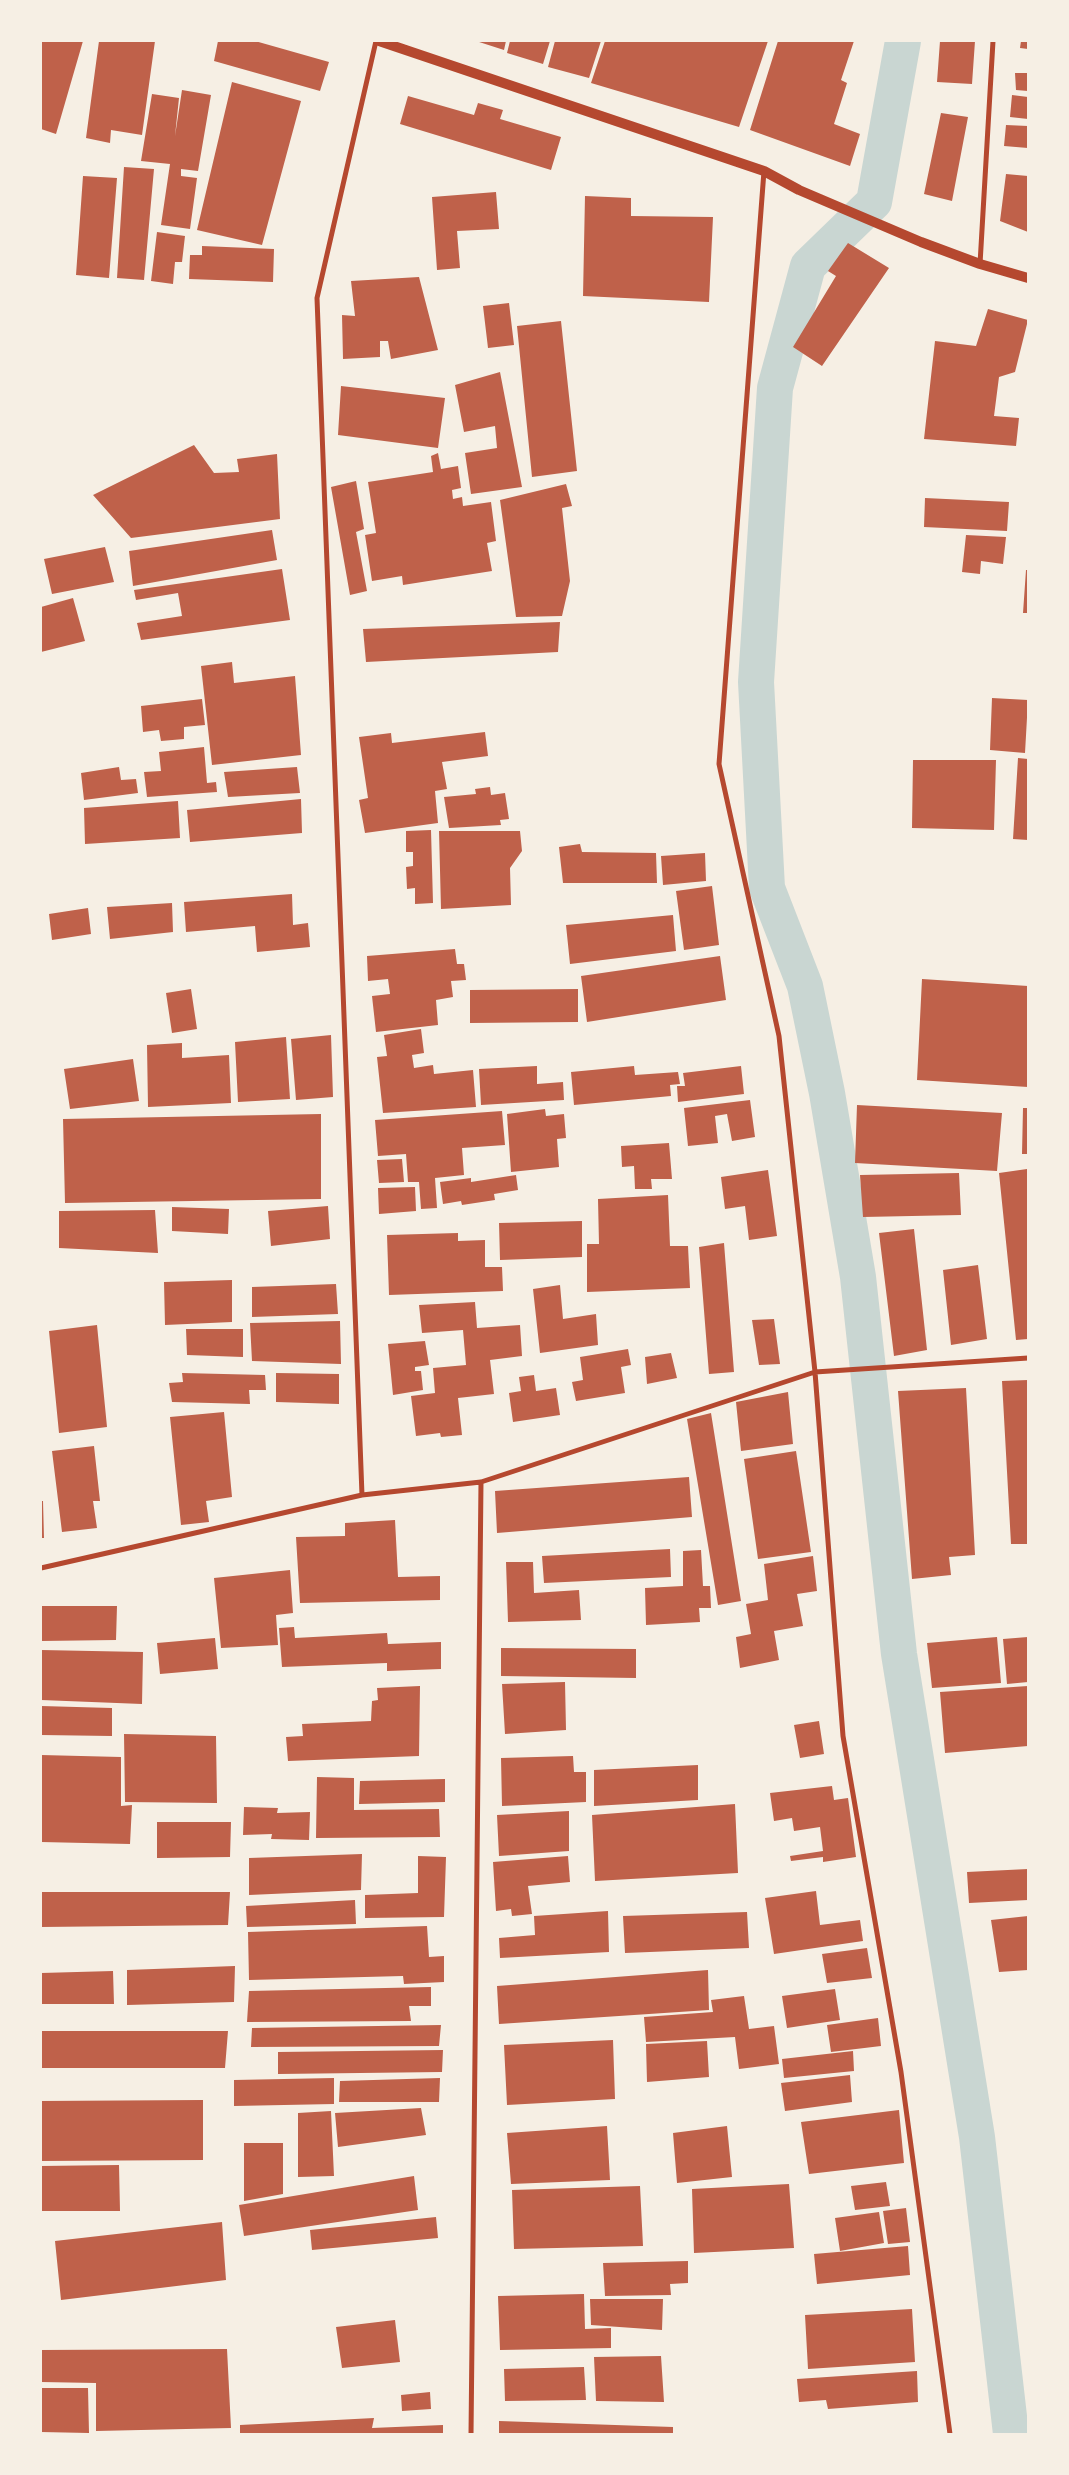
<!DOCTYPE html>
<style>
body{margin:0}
#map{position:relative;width:1069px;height:2475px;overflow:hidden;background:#f6efe4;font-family:Figtree,sans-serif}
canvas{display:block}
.frame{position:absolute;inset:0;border:42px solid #f6efe4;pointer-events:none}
</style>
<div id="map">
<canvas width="1069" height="2475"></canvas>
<div class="frame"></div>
</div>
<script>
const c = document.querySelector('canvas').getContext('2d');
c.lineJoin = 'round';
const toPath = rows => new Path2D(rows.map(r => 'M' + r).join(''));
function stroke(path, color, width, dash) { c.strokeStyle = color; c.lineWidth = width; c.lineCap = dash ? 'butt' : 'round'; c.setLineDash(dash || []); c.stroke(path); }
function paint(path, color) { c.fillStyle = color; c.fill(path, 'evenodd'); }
stroke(toPath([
 [903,41,874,202,808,266,775,388,756,682,767,888,805,986,827,1093,858,1277,899,1654,977,2137,1011,2434]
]), '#c9d6d2', 36);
paint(toPath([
 [41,41,83,41,56,134,41,129],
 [99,41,155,41,142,135,111,130,110,143,86,138],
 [218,41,255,41,329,62,320,91,214,61],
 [476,41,506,41,504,50],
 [510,41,550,41,543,64,507,53],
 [555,41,601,41,589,78,548,67],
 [605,41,768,41,739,127,591,83],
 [778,41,854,41,841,80,847,83,834,124,860,134,850,166,750,130],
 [940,41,975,41,972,84,937,82],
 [1021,41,1028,41,1028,49,1020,48],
 [1015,73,1028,73,1028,91,1016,90],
 [232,82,301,101,262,245,197,230],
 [182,90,211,95,198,171,181,169,181,176,197,178,190,229,161,225,170,164,141,161,152,94,179,98,175,136],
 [1012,95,1028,97,1028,119,1010,117],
 [408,96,474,115,478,103,503,110,500,119,561,137,551,170,400,124],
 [941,113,968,117,952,201,924,194],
 [1006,125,1028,126,1028,148,1004,146],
 [124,167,154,169,144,280,117,278],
 [1006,174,1028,176,1028,232,1000,221],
 [83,176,117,178,109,278,76,275],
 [496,192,499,229,457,231,460,268,437,270,432,197],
 [585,196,631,198,631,216,713,217,709,302,583,296],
 [157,232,185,236,182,262,175,262,173,284,151,281],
 [848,243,889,268,822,366,793,347,836,276,828,271],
 [202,246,274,249,273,282,189,279,190,255,202,255],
 [419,277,438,350,391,359,388,341,380,341,380,357,343,359,342,315,355,316,351,281],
 [509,303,514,345,488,348,483,306],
 [988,309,1028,320,1015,372,999,377,994,416,1019,418,1016,446,924,439,935,341,976,346],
 [561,321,577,471,532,477,517,326],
 [500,372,522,487,471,494,465,453,497,448,495,426,464,432,455,385],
 [341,386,445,398,438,448,338,435],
 [194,445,214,473,239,472,237,459,277,454,280,519,131,538,93,495],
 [438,453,441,469,458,466,461,488,452,490,453,499,462,497,463,506,491,502,496,541,487,543,492,571,403,585,402,576,372,581,365,535,376,533,368,482,433,472,431,456],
 [356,481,364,529,356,532,367,591,350,595,331,487],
 [566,484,572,506,562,508,570,581,562,616,516,617,500,500],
 [925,498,1009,502,1007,531,924,527],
 [272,530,277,560,133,586,129,551],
 [966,535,1006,537,1003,564,981,561,980,574,962,572],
 [105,547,114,582,52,594,44,559],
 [282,569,290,620,141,640,137,623,182,616,178,593,136,600,134,590],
 [1026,570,1028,570,1028,613,1023,613],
 [73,598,85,641,41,652,41,607],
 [560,622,558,652,366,662,363,629],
 [232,662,234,683,295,676,301,755,212,765,201,666],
 [992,698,1028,700,1025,753,990,750],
 [202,699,205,725,184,727,184,739,161,741,159,730,143,732,141,706],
 [485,732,488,756,442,762,447,789,435,791,438,823,365,833,359,800,368,798,359,737,391,733,392,743],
 [204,747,207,783,216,782,217,792,147,797,144,772,161,771,159,752],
 [1018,758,1028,759,1028,840,1013,839],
 [913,760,996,760,994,830,912,828],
 [119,767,121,780,136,779,138,793,84,800,81,773],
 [297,767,300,793,228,797,224,772],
 [490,787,491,795,505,793,509,819,500,820,501,825,449,828,444,797,476,794,475,789],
 [301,799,302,833,190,842,187,810],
 [178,801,180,838,85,844,84,808],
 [431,830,433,903,415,904,415,888,407,889,406,867,413,866,413,852,406,852,406,831],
 [439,831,520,831,522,851,510,868,511,905,441,909],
 [580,844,582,852,656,853,657,883,563,883,559,847],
 [705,853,706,881,663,885,661,856],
 [712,886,719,945,684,950,676,891],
 [292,894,293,925,308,923,310,947,257,952,255,926,186,932,184,902],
 [172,903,173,932,110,939,107,907],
 [88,908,91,934,52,940,49,914],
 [673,915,676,951,570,964,566,925],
 [455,949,457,964,464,964,466,980,451,981,453,997,436,1000,438,1025,376,1032,372,996,390,994,388,979,368,981,367,956],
 [720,956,726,1000,587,1022,581,976],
 [922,979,1028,986,1028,1087,917,1080],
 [191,989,197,1029,172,1033,166,993],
 [578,989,578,1022,470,1023,470,990],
 [421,1029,424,1053,412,1055,414,1068,433,1065,434,1074,473,1070,476,1107,383,1113,377,1057,387,1056,384,1035],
 [331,1035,333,1097,296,1100,291,1039],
 [286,1037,290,1099,238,1102,235,1042],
 [182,1043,182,1058,229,1055,231,1103,148,1107,147,1045],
 [133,1059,139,1101,70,1109,64,1069],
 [537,1066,537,1084,563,1082,564,1100,481,1105,479,1069],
 [634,1066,635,1075,678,1072,680,1084,670,1085,671,1096,574,1105,571,1072],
 [741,1066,744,1094,678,1102,677,1086,685,1086,683,1073],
 [750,1100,755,1137,732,1141,727,1114,715,1116,718,1143,688,1146,684,1108],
 [857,1105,1002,1113,997,1171,855,1163],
 [1023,1108,1028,1108,1028,1154,1022,1154],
 [545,1109,546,1116,564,1114,566,1138,557,1139,559,1167,511,1172,507,1114],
 [502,1111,505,1145,462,1148,464,1175,435,1178,437,1208,421,1209,419,1182,408,1182,406,1154,378,1156,375,1120],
 [321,1114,321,1199,65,1203,63,1119],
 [669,1143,672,1179,651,1179,652,1189,635,1189,634,1166,622,1167,621,1146],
 [402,1159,404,1182,379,1183,377,1160],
 [1027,1169,1028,1339,1016,1340,999,1173],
 [768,1170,777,1236,749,1240,745,1206,725,1209,721,1177],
 [959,1173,961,1215,863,1217,860,1175],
 [516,1175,518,1190,494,1194,495,1200,462,1205,461,1201,443,1204,440,1182,471,1178,471,1182],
 [415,1187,416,1211,379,1214,378,1188],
 [668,1195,670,1246,688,1246,690,1288,587,1292,587,1244,599,1244,598,1199],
 [328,1206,330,1239,271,1246,268,1211],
 [172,1207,229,1209,228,1234,172,1231],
 [155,1210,158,1253,59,1248,59,1211],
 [582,1221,582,1257,500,1260,499,1223],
 [914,1229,927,1350,894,1356,879,1233],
 [458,1233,458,1241,485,1240,485,1267,502,1267,503,1291,389,1295,387,1235],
 [724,1243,734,1372,709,1374,699,1247],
 [978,1265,987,1339,951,1345,943,1270],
 [232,1280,232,1322,165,1325,164,1282],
 [336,1284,338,1314,252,1317,252,1287],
 [560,1285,563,1319,596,1314,598,1345,540,1353,533,1289],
 [475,1302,477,1328,520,1325,522,1356,490,1360,494,1394,458,1398,462,1435,441,1437,440,1433,416,1436,411,1396,435,1393,433,1368,466,1365,463,1330,422,1333,419,1305],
 [774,1319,780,1364,759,1365,752,1320],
 [340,1321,341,1364,252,1361,250,1323],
 [97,1325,107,1427,59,1433,49,1331],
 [186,1329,243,1329,243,1357,187,1355],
 [425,1341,429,1365,415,1367,415,1371,421,1371,423,1390,393,1395,388,1344],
 [628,1349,631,1365,621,1367,625,1393,576,1401,572,1382,583,1380,580,1357],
 [671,1353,677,1378,647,1384,645,1357],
 [182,1373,265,1375,266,1390,249,1390,250,1404,172,1402,169,1383,183,1382],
 [276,1373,339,1374,339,1404,276,1402],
 [534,1375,536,1391,556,1388,560,1415,513,1422,509,1393,521,1391,519,1377],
 [1028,1380,1028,1544,1011,1544,1002,1381],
 [966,1388,975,1555,949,1557,951,1575,912,1579,898,1391],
 [788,1392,793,1444,741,1451,736,1402],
 [224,1412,232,1497,206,1501,209,1522,181,1525,170,1417],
 [711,1413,741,1601,718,1605,687,1419],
 [94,1446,100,1501,93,1501,97,1528,62,1532,52,1451],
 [796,1451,811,1552,758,1559,744,1459],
 [689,1477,692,1517,497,1533,495,1491],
 [41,1501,43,1501,44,1538,41,1538],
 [395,1520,398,1577,440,1576,440,1600,300,1603,296,1537,345,1536,345,1523],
 [670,1549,671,1577,544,1583,542,1556],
 [701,1550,703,1586,710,1586,711,1608,699,1608,700,1622,646,1625,645,1588,683,1586,683,1551],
 [813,1556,817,1591,797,1594,803,1626,774,1631,779,1660,740,1668,736,1637,751,1634,746,1604,768,1600,764,1564],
 [506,1562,533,1562,534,1593,579,1590,581,1620,508,1622],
 [290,1570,293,1613,276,1615,278,1645,221,1648,214,1578],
 [41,1606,117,1606,116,1640,41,1641],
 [294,1627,295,1638,387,1633,388,1644,441,1642,441,1669,387,1671,387,1663,282,1667,279,1628],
 [997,1637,1001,1683,932,1688,927,1643],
 [1028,1637,1028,1682,1007,1684,1003,1639],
 [215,1638,218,1669,160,1674,157,1643],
 [501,1648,636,1649,636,1678,501,1676],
 [41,1650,143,1652,142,1704,41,1700],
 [565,1682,566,1730,505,1734,502,1684],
 [420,1686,419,1756,288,1761,286,1737,303,1736,302,1724,371,1721,372,1701,378,1700,377,1688],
 [1028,1686,1028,1746,945,1753,940,1692],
 [41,1706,112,1708,112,1736,41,1735],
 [819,1721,824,1754,800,1758,794,1725],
 [124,1734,216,1736,217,1803,125,1802],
 [41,1755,121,1757,121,1806,132,1805,130,1844,41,1842],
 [573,1756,574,1772,586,1772,586,1802,502,1806,501,1758],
 [698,1765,698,1800,594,1806,594,1770],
 [317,1777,354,1778,354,1810,439,1809,440,1837,316,1838],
 [445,1779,445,1802,359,1804,360,1781],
 [832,1786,834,1800,848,1798,856,1857,823,1862,823,1857,791,1861,790,1856,823,1851,820,1827,794,1831,792,1818,774,1821,770,1793],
 [735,1804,738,1873,595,1881,592,1815],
 [244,1807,278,1808,277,1813,310,1812,309,1840,271,1839,272,1834,243,1835],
 [569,1811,569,1851,499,1856,497,1815],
 [157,1822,231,1822,230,1857,157,1858],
 [362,1854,361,1890,249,1895,249,1858],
 [418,1856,446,1857,444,1917,365,1918,365,1895,418,1893],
 [568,1856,570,1882,528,1886,532,1914,512,1916,511,1909,496,1911,493,1862],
 [1028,1869,1028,1900,969,1903,967,1872],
 [816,1891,820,1925,860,1920,863,1941,774,1954,765,1898],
 [41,1892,230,1892,228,1925,41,1927],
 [355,1900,356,1924,247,1927,246,1906],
 [608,1911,609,1952,500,1958,499,1938,535,1935,534,1916],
 [747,1912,749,1948,625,1953,623,1916],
 [1028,1916,1028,1970,999,1972,991,1920],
 [427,1926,429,1957,444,1956,444,1982,404,1984,403,1976,249,1980,248,1932],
 [867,1948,872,1978,827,1983,822,1954],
 [235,1966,234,2002,127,2005,127,1970],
 [708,1970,709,2010,499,2024,497,1986],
 [113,1971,114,2004,41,2004,41,1973],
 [431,1987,431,2006,409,2006,411,2021,247,2022,249,1991],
 [835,1989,840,2020,787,2028,782,1996],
 [744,1996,749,2029,774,2026,779,2064,739,2069,735,2037,646,2042,644,2017,713,2012,711,2000],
 [878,2018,881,2046,831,2052,827,2025],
 [441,2025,439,2046,251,2047,252,2028],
 [41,2031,228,2031,225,2068,41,2068],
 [613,2040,615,2099,507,2105,504,2045],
 [707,2041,709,2077,647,2082,646,2044],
 [443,2050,442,2072,278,2074,278,2052],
 [853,2051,854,2071,784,2078,782,2059],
 [850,2075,852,2102,785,2111,781,2083],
 [334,2078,334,2104,234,2106,234,2080],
 [440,2078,439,2102,339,2102,340,2081],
 [203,2100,203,2160,41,2161,41,2101],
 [421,2108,426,2135,338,2147,335,2113],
 [899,2110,904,2163,809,2174,801,2122],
 [331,2111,334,2176,298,2177,298,2113],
 [607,2126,610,2180,511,2184,507,2133],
 [727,2126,732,2177,677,2183,673,2133],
 [244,2143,283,2143,283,2194,244,2201],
 [119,2165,120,2211,41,2211,41,2166],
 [414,2176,418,2210,244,2236,239,2205],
 [886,2182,890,2206,855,2210,851,2186],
 [789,2184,794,2248,694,2253,692,2189],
 [640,2186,643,2246,514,2249,512,2190],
 [906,2208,910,2242,888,2244,883,2211],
 [879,2212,884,2243,840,2251,835,2218],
 [436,2217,438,2238,312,2250,310,2230],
 [222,2222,226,2280,61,2300,55,2241],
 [908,2246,910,2275,817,2284,814,2254],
 [688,2261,688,2283,670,2284,671,2295,605,2296,603,2263],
 [584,2294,585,2329,611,2328,611,2348,500,2350,498,2296],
 [590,2299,663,2299,662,2330,591,2325],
 [912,2309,915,2362,808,2369,805,2315],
 [395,2320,400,2362,342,2368,336,2327],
 [227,2349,231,2428,96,2431,96,2383,41,2382,41,2350],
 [661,2356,664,2402,596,2401,594,2357],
 [584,2367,586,2400,505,2401,504,2369],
 [917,2371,918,2402,828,2409,826,2400,799,2402,797,2379],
 [41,2388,88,2388,89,2433,41,2432],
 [430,2392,431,2409,402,2411,401,2395],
 [374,2418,372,2428,443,2425,443,2434,240,2434,240,2425],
 [499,2421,673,2427,673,2434,499,2434]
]), '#bf614a');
stroke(toPath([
 [764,171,719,764,779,1036,815,1372,843,1736,901,2072,950,2434],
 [980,264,993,41],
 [362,1495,317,298,376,41],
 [41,1568,362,1495,481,1482,815,1372,1028,1358],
 [471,2434,481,1482]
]), '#b5482f', 5);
stroke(toPath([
 [379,41,764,171,799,190,921,242,980,264,1028,278]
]), '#b5482f', 10);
</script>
